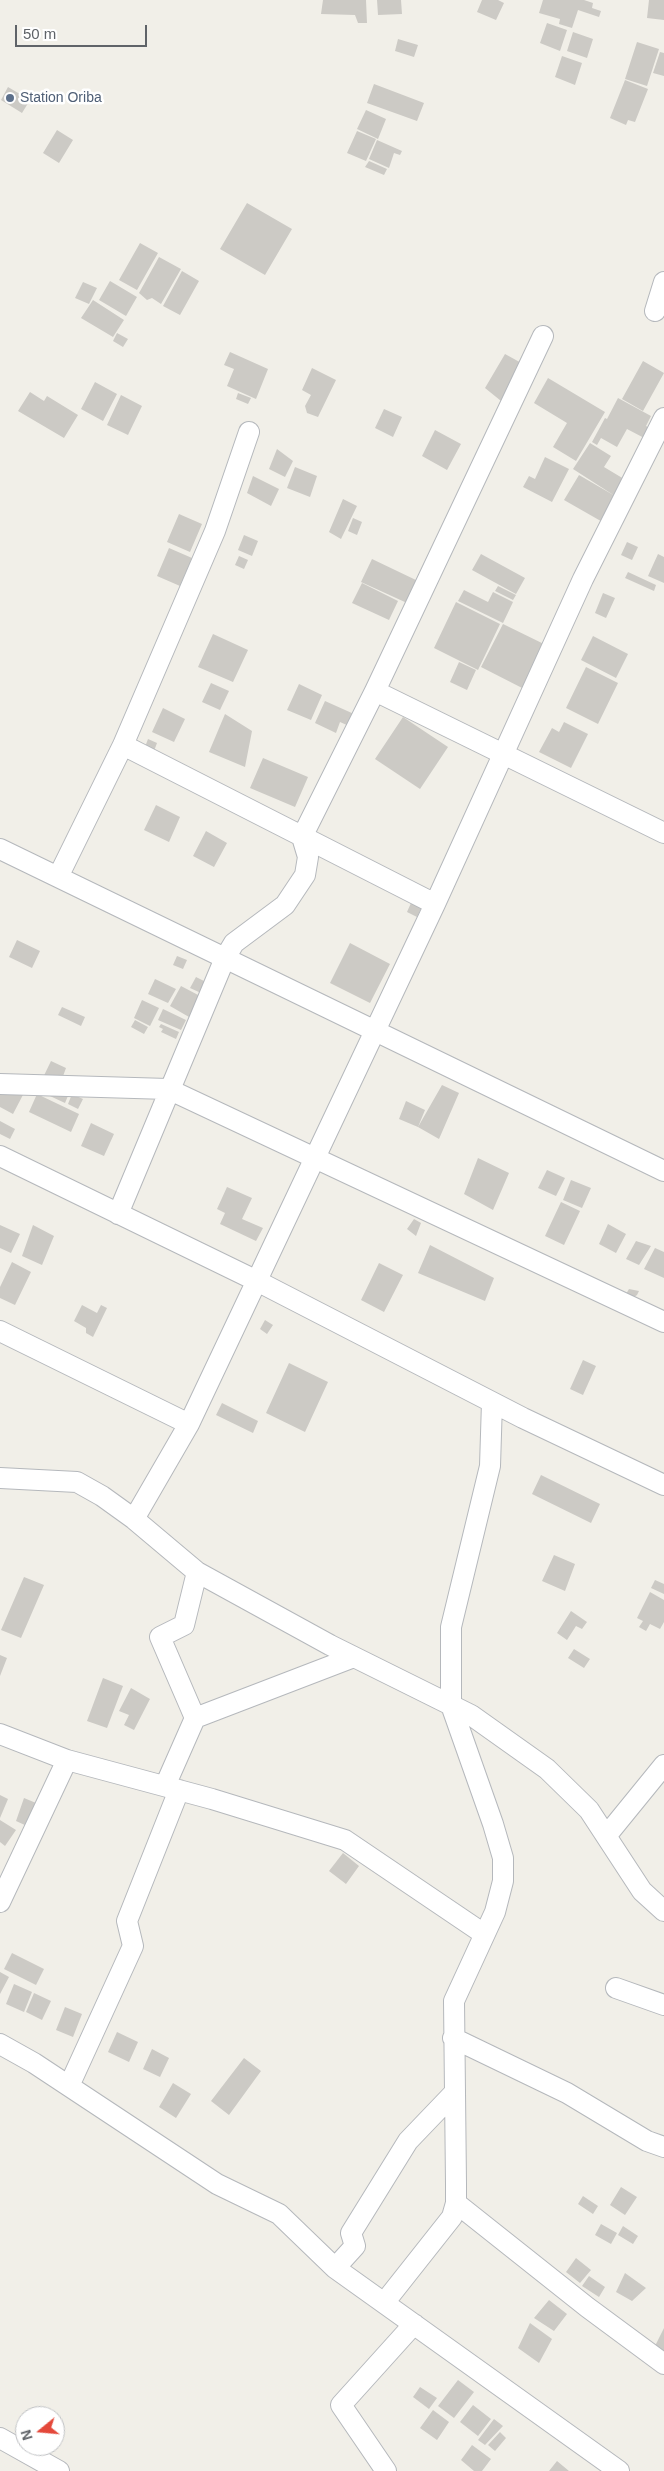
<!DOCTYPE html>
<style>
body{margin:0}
#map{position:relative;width:664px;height:2471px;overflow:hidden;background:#f1efe8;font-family:Arial,sans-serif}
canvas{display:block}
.north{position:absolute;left:15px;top:2406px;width:50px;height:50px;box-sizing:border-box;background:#fff;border:1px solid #bfc1c3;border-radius:50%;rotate:253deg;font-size:14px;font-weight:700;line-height:20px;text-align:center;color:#5f6368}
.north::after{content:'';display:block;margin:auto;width:18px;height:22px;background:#e4483a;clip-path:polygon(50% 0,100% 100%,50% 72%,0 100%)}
.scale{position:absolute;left:15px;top:25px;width:132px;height:22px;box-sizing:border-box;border:2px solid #5f6368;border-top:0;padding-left:6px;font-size:15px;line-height:18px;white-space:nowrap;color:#5f6368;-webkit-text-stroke:4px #fff;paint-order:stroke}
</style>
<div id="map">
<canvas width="664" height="2471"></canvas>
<div class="north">N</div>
<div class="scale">50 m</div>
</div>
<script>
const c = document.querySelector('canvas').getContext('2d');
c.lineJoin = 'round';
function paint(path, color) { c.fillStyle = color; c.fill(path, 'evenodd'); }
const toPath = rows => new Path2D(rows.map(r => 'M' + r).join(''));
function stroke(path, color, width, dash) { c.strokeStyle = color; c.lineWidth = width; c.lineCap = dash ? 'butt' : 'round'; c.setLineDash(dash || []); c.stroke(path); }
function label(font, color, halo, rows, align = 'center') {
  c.font = font + ' Arial,sans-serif'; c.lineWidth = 5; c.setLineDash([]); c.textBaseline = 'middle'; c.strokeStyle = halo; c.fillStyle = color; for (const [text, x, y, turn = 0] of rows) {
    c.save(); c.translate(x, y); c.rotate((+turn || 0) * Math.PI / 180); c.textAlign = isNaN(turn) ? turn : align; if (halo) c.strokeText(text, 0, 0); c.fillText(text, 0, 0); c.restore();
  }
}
paint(toPath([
 [323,0,366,0,367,23,358,23,355,15,321,14],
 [377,0,401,0,402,14,378,15],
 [482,0,498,0,504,3,496,20,477,12],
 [543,0,584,0,593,3,592,8,601,11,599,17,578,10,572,28,559,24,560,19,539,13],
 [649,0,664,0,664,20,647,18],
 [547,23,567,30,560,51,540,43],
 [573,32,593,39,587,58,567,51],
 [398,39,418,45,414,57,395,51],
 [637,42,659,49,647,86,625,79],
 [660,52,664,53,664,76,653,73],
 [562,56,582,63,575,85,555,77],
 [625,80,648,89,635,122,628,120,626,125,610,118],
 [374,84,424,103,417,121,367,103],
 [8,87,30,100,22,113,1,100],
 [366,110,386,119,378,139,357,129],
 [57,130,73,140,59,163,43,153],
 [357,131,376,139,366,161,347,153],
 [377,140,402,151,400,155,394,153,389,168,369,159],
 [369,161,387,169,384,175,365,167],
 [247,203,292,229,265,275,220,249],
 [140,243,158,253,137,290,119,280],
 [159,257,181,269,161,304,152,298,147,300,139,293],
 [182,271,199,281,180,315,163,306],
 [110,281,137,297,126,316,99,300],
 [83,282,97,288,89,304,75,298],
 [93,300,124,320,113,337,81,318],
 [117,333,128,339,123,347,113,341],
 [230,352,268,369,256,399,227,386,234,369,224,365],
 [505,354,525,365,506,405,485,388],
 [643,361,664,373,643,411,622,399],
 [312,368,336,380,318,417,307,413,305,406,311,395,302,390],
 [548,378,605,412,576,461,553,447,567,423,534,403],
 [95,382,117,394,103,421,81,409],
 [30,392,44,401,47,396,78,415,64,438,18,411],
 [238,393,251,398,248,404,236,399],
 [121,395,142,406,128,435,107,425],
 [618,398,651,416,646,426,653,430,648,440,627,429,617,447,601,438,597,445,592,442,605,418,607,419],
 [384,409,402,417,393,437,375,428],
 [435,430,461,444,447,470,422,456],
 [590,443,611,456,604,467,629,482,606,524,564,500,579,475,615,496,573,469],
 [277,449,293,461,285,477,269,469],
 [545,457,569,469,552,502,523,487,529,476,535,479],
 [295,467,317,476,310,497,287,488],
 [253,476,279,489,271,506,247,493],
 [343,499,357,506,341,539,329,532],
 [179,514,202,524,190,552,167,542],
 [353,518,362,522,357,535,348,531],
 [244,535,258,541,252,556,238,550],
 [627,542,638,547,632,560,621,555],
 [169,548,192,558,180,586,157,576],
 [481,554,525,578,516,594,472,570],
 [658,554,664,557,664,583,648,576],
 [239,556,248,560,244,569,235,565],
 [372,559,418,581,407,603,361,582],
 [628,572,656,585,654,591,625,578],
 [362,583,398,601,389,620,352,603],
 [498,586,516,595,513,600,495,591],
 [464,590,488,602,493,592,513,602,503,623,458,601],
 [603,593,615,598,606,618,595,613],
 [456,602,500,624,478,670,434,648],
 [503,624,550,647,528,691,481,667],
 [213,634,248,650,233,682,198,667],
 [593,636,628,654,616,678,581,660],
 [459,662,476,670,467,690,450,682],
 [586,667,618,683,598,724,566,708],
 [211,683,229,691,220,710,202,702],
 [299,684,322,695,311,720,287,710],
 [325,701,354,714,349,726,340,722,336,733,315,723],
 [163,708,185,719,174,742,152,732],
 [225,714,252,731,245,767,209,752],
 [403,717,448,747,420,789,375,759],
 [564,722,588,734,571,768,539,752,552,728,559,732],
 [148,739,157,743,154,751,145,747],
 [263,758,308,777,295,807,250,788],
 [156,805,180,817,169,842,144,830],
 [206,831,227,843,214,867,193,856],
 [411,903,421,908,417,917,407,912],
 [17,940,40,951,32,968,9,957],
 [350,943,390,964,370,1003,330,983],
 [177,956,187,960,183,969,173,965],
 [196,977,206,982,201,993,190,988],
 [155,979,176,989,168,1003,148,994],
 [181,986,200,996,189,1017,170,1006],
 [142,1000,159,1008,150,1026,134,1018],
 [62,1007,85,1017,81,1026,58,1015],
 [163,1009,186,1020,181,1030,158,1020],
 [135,1020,148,1027,144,1034,131,1027],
 [161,1024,179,1032,176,1039,161,1032,163,1029,159,1027],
 [51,1061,66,1068,62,1079,73,1084,65,1103,37,1090],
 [0,1079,25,1091,13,1114,0,1107],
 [442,1085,459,1093,439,1139,418,1127],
 [37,1094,79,1114,71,1132,29,1112],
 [72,1094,83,1099,78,1109,68,1104],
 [406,1101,425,1110,418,1127,399,1119],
 [0,1121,15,1129,10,1139,0,1134],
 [91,1123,114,1134,104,1156,81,1146],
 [478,1158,509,1173,493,1210,464,1194],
 [547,1170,565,1178,556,1196,538,1188],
 [571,1180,591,1188,582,1208,563,1200],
 [227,1187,252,1198,242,1219,263,1228,256,1241,220,1224,225,1213,217,1209],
 [561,1202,580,1211,564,1245,545,1236],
 [414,1219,421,1223,416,1236,407,1229],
 [608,1224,626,1234,616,1253,599,1244],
 [0,1225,20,1234,11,1253,0,1248],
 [33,1225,54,1236,42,1265,22,1256],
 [636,1241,651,1246,639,1265,626,1259],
 [430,1245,494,1278,485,1301,418,1273],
 [655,1248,664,1252,664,1278,644,1269],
 [12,1262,31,1272,15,1305,0,1298,0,1287],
 [379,1263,403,1275,384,1312,361,1300],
 [629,1289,639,1291,637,1295,634,1297,626,1294],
 [82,1305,97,1313,101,1305,107,1308,93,1337,86,1333,86,1328,74,1321],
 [265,1320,273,1325,267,1334,260,1329],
 [583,1360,596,1366,583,1395,570,1389],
 [289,1363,328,1382,305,1432,266,1413],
 [222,1403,258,1421,253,1433,216,1415],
 [541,1475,600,1504,591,1523,532,1494],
 [554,1555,575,1564,565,1591,542,1581],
 [24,1577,44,1585,21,1638,1,1630],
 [655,1580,664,1584,664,1594,651,1588],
 [650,1592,664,1600,664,1622,660,1629,650,1624,646,1631,639,1627,643,1621,637,1618],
 [571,1611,587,1622,582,1629,576,1626,567,1640,557,1633],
 [574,1649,590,1659,584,1668,568,1658],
 [0,1655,7,1658,0,1676],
 [103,1678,123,1686,107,1728,87,1721],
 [131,1688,150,1699,134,1730,124,1725,129,1715,119,1711],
 [0,1795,8,1799,0,1818],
 [24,1798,36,1803,27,1826,16,1821],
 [0,1820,16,1830,5,1846,0,1842],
 [343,1853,359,1866,346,1884,329,1871],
 [12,1953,44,1969,36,1985,4,1969],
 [0,1972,9,1977,0,1994],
 [14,1984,32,1992,24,2012,6,2004],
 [34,1993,51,2001,42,2020,26,2012],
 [65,2007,82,2014,73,2037,56,2030],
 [117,2032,138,2042,129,2062,108,2052],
 [152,2049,169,2058,160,2077,143,2069],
 [244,2058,261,2071,229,2115,211,2101],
 [173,2083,191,2094,176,2118,159,2107],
 [621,2187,637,2197,625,2215,610,2205],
 [583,2196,598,2206,593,2214,578,2204],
 [601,2224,617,2233,611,2244,595,2235],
 [623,2226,638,2236,633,2244,618,2235],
 [576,2258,591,2270,580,2283,566,2272],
 [625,2273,646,2288,632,2301,616,2292],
 [589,2276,605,2287,599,2297,582,2286],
 [549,2300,567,2314,554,2331,534,2318],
 [530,2323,552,2339,539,2363,518,2348],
 [664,2328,664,2353,654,2348],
 [458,2380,474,2392,454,2418,438,2406],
 [420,2387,437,2398,429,2409,413,2397],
 [473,2405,491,2419,478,2436,460,2422],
 [433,2410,449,2422,437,2440,420,2428],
 [494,2419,503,2426,485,2445,478,2440],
 [500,2432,506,2438,495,2451,488,2445],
 [472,2445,491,2459,482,2471,474,2471,461,2460],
 [557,2461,569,2471,549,2471]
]), '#cccac5');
const street = toPath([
 [655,311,664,282],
 [375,691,664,833],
 [123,745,435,904],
 [0,849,664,1171],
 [58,877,123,745,215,531,249,432],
 [0,1084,168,1089,664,1322],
 [0,1156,257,1281,523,1418,664,1485],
 [118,1214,225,958,234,943,285,905,305,875,308,857,302,837,375,691,543,336],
 [0,1331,189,1424],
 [0,1478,77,1482,102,1496,134,1519,197,1572,330,1645,471,1715,547,1769,589,1810,642,1891,664,1911],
 [134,1519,189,1424,435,904,583,579,664,418],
 [195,1718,160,1637,184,1625,197,1572],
 [0,1734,67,1760,212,1799,345,1840,484,1934],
 [165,1786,195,1718,354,1657],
 [607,1835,664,1765],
 [0,1902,67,1760],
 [616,1988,664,2005],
 [453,2038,567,2093,647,2141,664,2147],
 [0,2044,34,2063,217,2184,279,2214,335,2268,619,2471],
 [69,2086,133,1946,127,1921,179,1790],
 [456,2203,587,2307,664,2364],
 [335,2268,355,2246,351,2233,408,2141,454,2093],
 [384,2303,452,2217,456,2203,456,2184,454,2001,495,1912,503,1881,503,1858,493,1824,451,1705,451,1627,490,1466,492,1402],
 [0,2438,59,2471],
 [386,2471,341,2405,414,2324]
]);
stroke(street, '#b5b8bc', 22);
stroke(street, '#fff', 20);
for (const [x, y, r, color] of [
 [10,98,5,"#5c6f8a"]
]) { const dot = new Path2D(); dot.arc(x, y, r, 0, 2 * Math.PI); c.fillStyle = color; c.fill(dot); stroke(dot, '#fff', 2); }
label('14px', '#4e5e75', '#fff', [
 ["Station Oriba",20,98]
], 'left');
</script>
